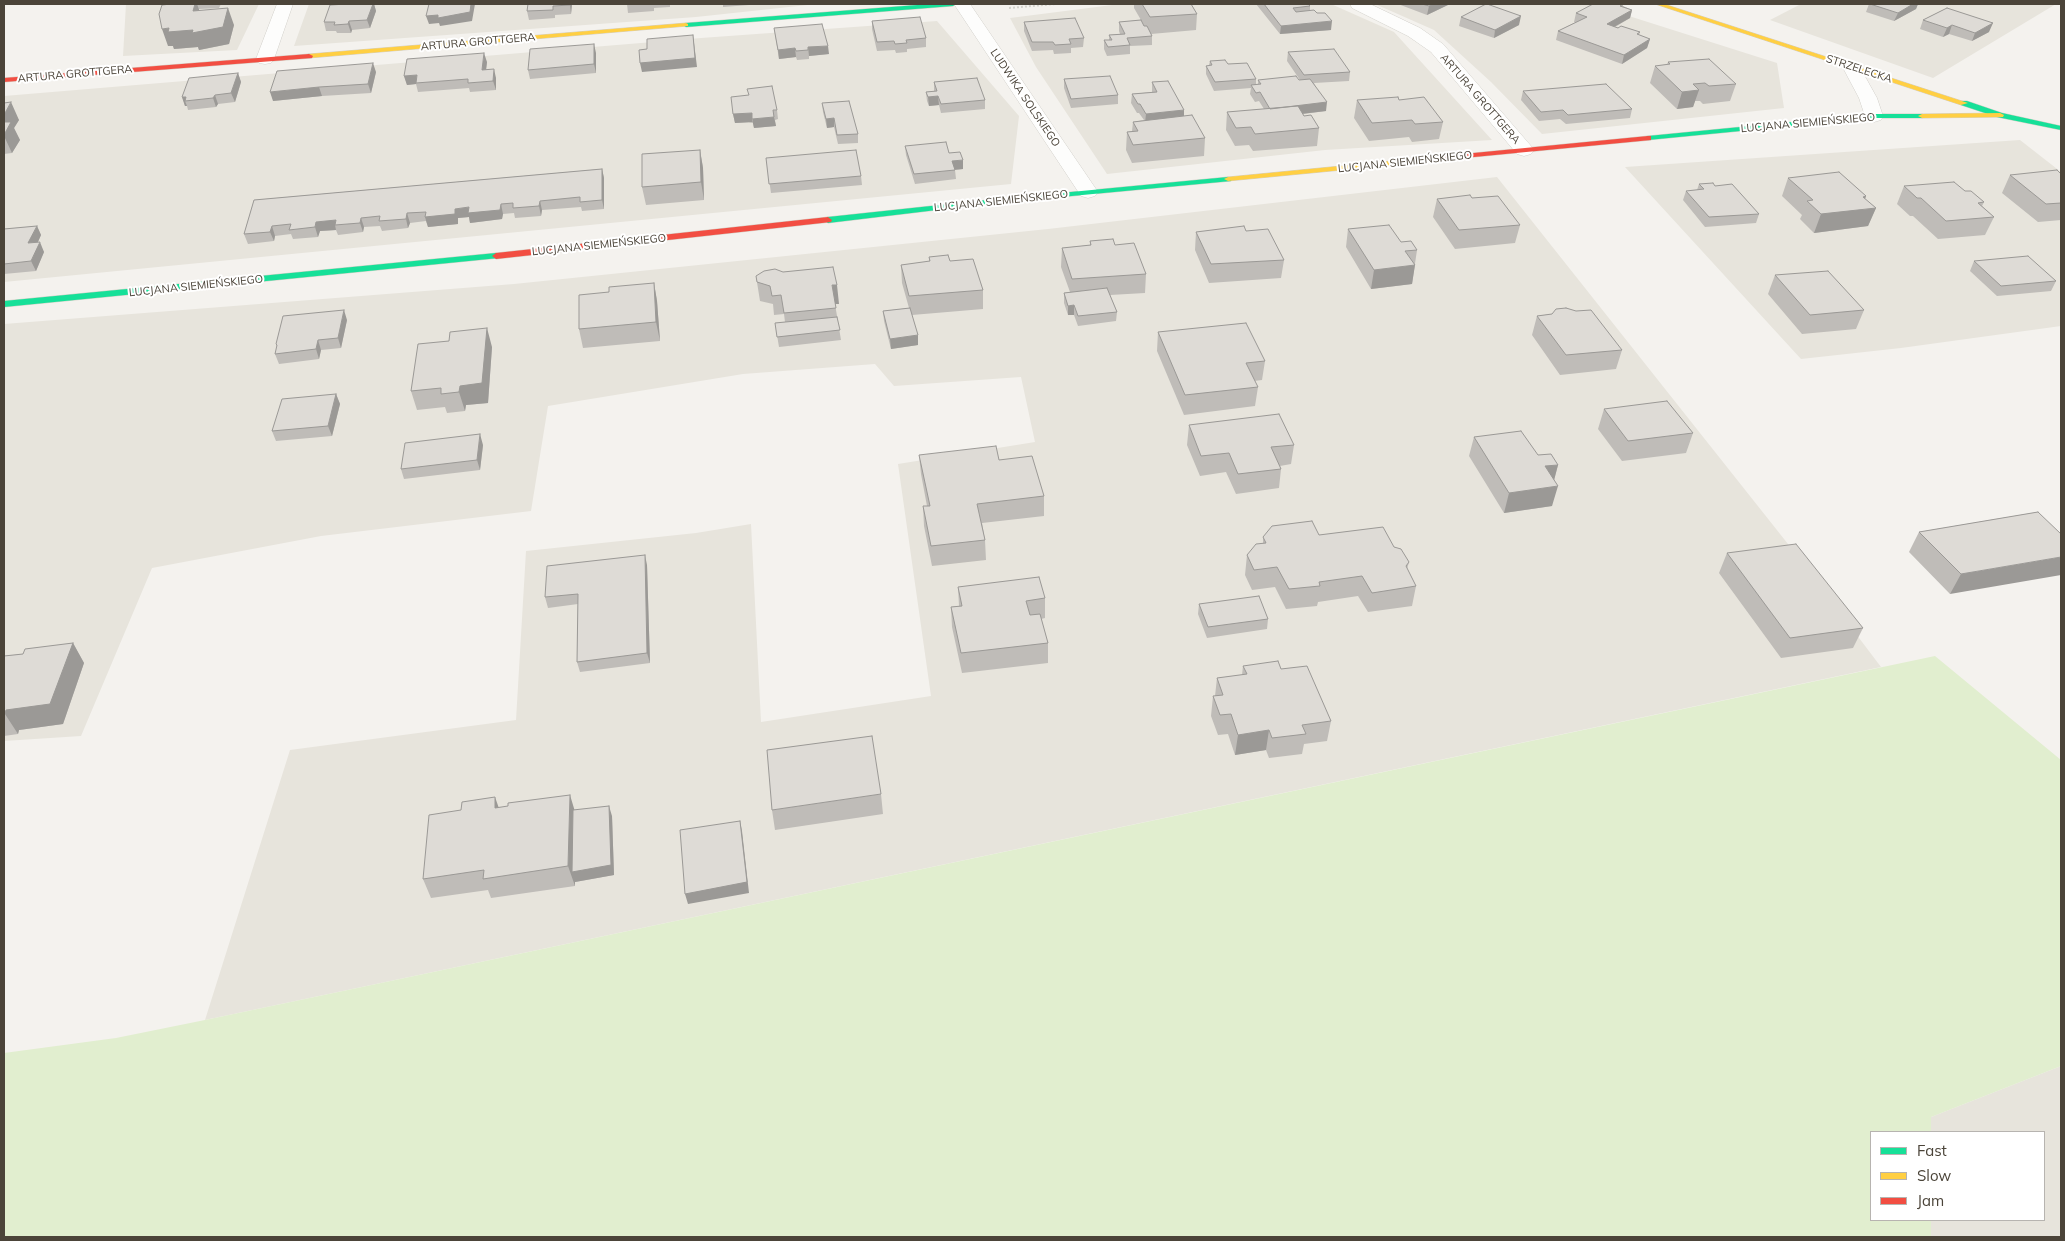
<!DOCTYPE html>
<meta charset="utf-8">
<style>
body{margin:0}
#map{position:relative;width:2065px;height:1241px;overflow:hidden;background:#f4f2ee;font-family:Mulish,sans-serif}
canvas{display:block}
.frame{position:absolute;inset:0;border:5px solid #4b4439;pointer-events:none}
.legend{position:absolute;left:1870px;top:1131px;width:175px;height:90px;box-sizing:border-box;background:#fff;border:1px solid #b7b4b0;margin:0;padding:6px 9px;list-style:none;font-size:15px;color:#4b4439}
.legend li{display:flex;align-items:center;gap:10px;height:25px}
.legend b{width:25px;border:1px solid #b7b4b0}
</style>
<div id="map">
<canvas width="2065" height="1241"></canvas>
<div class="frame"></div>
<ul class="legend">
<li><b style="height:6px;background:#16e098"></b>Fast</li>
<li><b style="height:6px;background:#ffcf43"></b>Slow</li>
<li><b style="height:6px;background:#f24e42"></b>Jam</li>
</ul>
</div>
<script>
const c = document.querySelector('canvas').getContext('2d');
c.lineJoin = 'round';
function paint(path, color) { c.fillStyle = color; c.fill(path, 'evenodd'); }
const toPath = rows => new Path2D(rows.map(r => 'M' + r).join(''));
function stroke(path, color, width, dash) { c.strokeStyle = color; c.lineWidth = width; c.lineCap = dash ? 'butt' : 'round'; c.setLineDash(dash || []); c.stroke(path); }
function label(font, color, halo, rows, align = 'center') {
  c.font = font + ' Mulish,sans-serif'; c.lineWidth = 4; c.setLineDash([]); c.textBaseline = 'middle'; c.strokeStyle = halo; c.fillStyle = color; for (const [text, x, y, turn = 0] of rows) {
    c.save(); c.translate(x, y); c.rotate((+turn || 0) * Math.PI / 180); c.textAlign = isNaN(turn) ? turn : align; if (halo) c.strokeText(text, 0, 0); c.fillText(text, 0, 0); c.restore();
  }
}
paint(toPath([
 [126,4,259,4,237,50,123,56],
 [309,4,817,4,696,17,294,46],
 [1120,4,1331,4,1394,32,1492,140,1325,150,1107,174,1036,67,1010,18],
 [1375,4,1591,4,1777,63,1784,108,1542,134,1491,82,1434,30],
 [1801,4,2056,4,1933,78,1770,20],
 [937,21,1019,116,1011,184,4,282,4,96,701,38],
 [2020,140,2061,172,2061,326,1901,348,1801,359,1625,167],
 [1497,177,1788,544,1881,667,205,1020,290,750,516,720,526,551,696,533,751,524,761,722,931,696,898,464,1035,442,1021,377,894,386,875,364,743,374,548,406,531,511,321,536,152,568,81,736,4,741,4,324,514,284,1048,229],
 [2061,1066,2061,1237,1931,1237,1931,1220,2044,1220,2044,1132,1931,1132,1931,1117]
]), '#e7e4dc');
paint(toPath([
 [1935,656,2061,760,2061,1066,1931,1117,1931,1132,1871,1132,1871,1220,1931,1220,1931,1237,4,1237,4,1053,116,1038,205,1020]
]), '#e1eecf');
const street = toPath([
 [277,4,293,4,274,59,271,63,265,64,259,63,256,59,277,4],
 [954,4,970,4,1098,192,1095,196,1088,198,1081,196,954,4],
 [1350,4,1370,4,1420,28,1443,44,1531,146,1534,150,1531,154,1524,156,1517,154,1431,52,1408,36,1352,8,1350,4],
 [1851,61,1857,62,1877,98,1883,116,1881,120,1874,122,1867,120,1865,116,1859,98,1842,66,1845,62,1851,61]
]);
const fast = toPath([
 [930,4,956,4,953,6,686,27,683,25,686,23,930,4],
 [1961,101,1967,101,2002,113,2061,126,2061,130,1997,117,1961,105,1961,101],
 [1874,114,1922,114,1926,116,1922,118,1874,118,1648,140,1644,138,1648,136,1874,114],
 [1228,177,1232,179,1231,181,987,204,828,223,824,220,828,217,987,200,1228,177],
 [496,253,499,254,499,258,4,307,4,301,496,253]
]);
const slow = toPath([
 [1655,4,1664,4,1968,103,1961,105,1655,4],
 [686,23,688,24,688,26,309,58,305,56,309,54,686,23],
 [2000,113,2004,115,2003,117,1922,118,1918,116,1922,114,2000,113],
 [1443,156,1446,156,1446,160,1228,181,1224,179,1228,177,1443,156]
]);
const jam = toPath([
 [309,54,313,56,312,58,4,82,4,78,309,54],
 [1648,136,1651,136,1651,140,1443,160,1439,158,1443,156,1648,136],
 [828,217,832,220,831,222,496,259,492,256,496,253,828,217]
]);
stroke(street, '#d2d0cb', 1);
stroke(fast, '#d3cfc5', 1);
stroke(slow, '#d3cfc5', 1);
stroke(jam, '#d3cfc5', 1);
stroke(toPath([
 [1009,8,1055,4]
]), '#d3d2cc', 2, [2, 2]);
paint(street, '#fdfdfc');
paint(fast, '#16e098');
paint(slow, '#ffcf43');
paint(jam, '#f24e42');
paint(toPath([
 [171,4,221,4,219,8,199,9,199,11,234,25,229,44,199,50,198,47,174,49,173,46,168,46],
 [347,4,374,4,376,11,370,28,352,30,351,33,337,33,336,31,326,31,324,22],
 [528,4,572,4,571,14,555,15,555,18,529,20,527,11],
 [627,4,670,4,670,7,654,8,654,11,628,13],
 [723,4,749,4,749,5,723,7],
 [1134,4,1191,4,1197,14,1196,30,1151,34,1152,36,1152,45,1130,46,1130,54,1107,56,1104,49,1104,40,1109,40,1109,35,1120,34,1119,31,1119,22,1141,20,1134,8],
 [1256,4,1308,4,1310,6,1310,10,1331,30,1280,34],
 [1398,4,1450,4,1427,15],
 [1623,4,1623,6,1632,10,1630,18,1615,27,1640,32,1639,35,1650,39,1647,48,1622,64,1556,40,1558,31,1576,22,1574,22,1576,13],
 [1869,4,1918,4,1916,9,1894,21,1866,12],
 [1947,8,1989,32,1972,41,1949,34,1943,37,1920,29,1923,20],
 [1461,17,1519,25,1494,38,1459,26],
 [872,21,926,38,926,47,907,49,907,52,896,53,895,50,877,51,872,29],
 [1024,22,1084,38,1083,47,1071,48,1071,53,1054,54,1053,50,1032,51,1024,31],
 [774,28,829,54,809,56,809,59,797,60,796,57,779,59],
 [1288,52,1350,72,1349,81,1314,83,1326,111,1303,114,1304,116,1319,128,1317,146,1253,151,1249,145,1235,146,1226,130,1227,112,1264,109,1259,101,1255,102,1250,94,1251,88,1214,91,1206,74,1206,66,1209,65,1210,61,1228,64,1256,79,1256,85,1258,84,1258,80,1300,80,1287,61],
 [596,53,596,73,530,79,528,70],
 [487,62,486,69,496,78,496,90,470,92,469,88,418,92,416,84,407,85,404,76],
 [1668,62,1736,84,1730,101,1703,104,1700,101,1695,101,1693,107,1677,109,1650,83,1655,66,1667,65],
 [277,71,376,72,371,93,322,96,273,101],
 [238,73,241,82,235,102,218,104,216,107,188,110,187,106,185,106,182,97],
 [1064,79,1118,95,1118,104,1071,108,1064,88],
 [934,82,985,100,985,109,941,113,939,105,929,106,927,101,926,92,934,91],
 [1152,82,1205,138,1204,156,1132,163,1126,150,1127,132,1132,131,1133,122,1144,120,1139,113,1137,113,1131,103,1132,94,1152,92],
 [1523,91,1632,109,1630,118,1566,124,1560,119,1539,121,1521,100],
 [1357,100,1399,100,1443,122,1439,139,1412,142,1409,137,1369,141,1354,118],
 [4,103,19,120,14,128,20,140,12,153,4,154],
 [822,103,858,134,858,143,838,144,834,127,827,128,823,112],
 [777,110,778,119,775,120,776,126,754,128,753,122,735,123,733,114],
 [905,146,949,153,963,169,955,170,956,179,915,184,906,155],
 [700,150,703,168,704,200,646,205,642,187],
 [766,158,861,176,862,185,771,193],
 [602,169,604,178,604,209,582,211,581,207,542,210,541,216,515,218,514,213,503,214,502,219,470,223,469,217,458,218,458,224,428,227,426,221,410,223,408,228,382,231,380,226,364,227,363,232,338,235,336,230,320,231,318,237,293,239,291,234,275,236,274,241,248,244,244,234,254,200],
 [2061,174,2061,220,2038,222,2002,193,2010,175],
 [1788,178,1866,196,1865,199,1876,208,1868,226,1814,233,1800,219,1802,215,1782,196],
 [1699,184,1715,186,1759,214,1756,223,1705,227,1683,200,1686,191,1697,190],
 [1904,186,1984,202,1982,206,1994,217,1985,235,1938,239,1913,216,1910,216,1897,204],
 [1472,198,1520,225,1515,243,1455,249,1433,217,1437,199],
 [37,226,41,235,38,242,44,252,36,271,4,274,4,229],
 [1348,229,1401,242,1417,250,1412,284,1371,289,1346,247],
 [1246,231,1284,260,1281,278,1209,283,1195,250,1196,232],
 [1090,241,1115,245,1146,274,1145,293,1110,295,1117,312,1116,321,1078,326,1074,315,1068,315,1064,303,1064,293,1070,292,1061,267,1062,248,1090,245],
 [929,257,950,261,983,290,983,309,912,315,918,345,891,349,884,321,883,311,909,308,902,283,901,265,929,262],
 [1974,261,2056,281,2051,291,1997,296,1970,271],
 [1775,275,1864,310,1856,329,1802,334,1768,294],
 [756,276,839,304,835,304,841,340,779,347,775,323,785,322,784,314,774,315,773,304,760,301],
 [654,283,657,301,660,341,583,348,579,329,609,292],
 [1552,314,1622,350,1616,369,1560,375,1532,335,1537,316],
 [347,320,341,348,321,350,319,359,279,364,275,354,277,347,276,344],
 [1158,332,1265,361,1262,380,1254,381,1258,387,1255,406,1184,415,1157,351],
 [492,347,488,403,466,405,465,411,447,413,445,407,417,410,411,391],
 [336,394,340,404,332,436,276,441,272,431],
 [1604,409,1693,433,1686,453,1622,461,1598,429],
 [1189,425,1294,445,1291,464,1280,466,1281,469,1279,488,1236,494,1226,472,1200,476,1187,445],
 [1474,437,1538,455,1558,465,1554,480,1552,506,1504,513,1469,456],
 [483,445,480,470,404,479,401,469],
 [919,455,999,460,1044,496,1044,516,982,523,985,540,986,560,932,566,924,526,923,506,927,506,921,474],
 [2038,512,1950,594,1909,552,1919,532],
 [1319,535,1394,547,1409,562,1407,569,1416,586,1412,606,1368,612,1358,596,1318,602,1317,606,1286,609,1275,587,1252,590,1245,575,1247,555,1263,543,1263,537],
 [1727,553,1863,628,1853,648,1781,658,1719,573],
 [647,565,650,663,580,672,577,662,578,604,548,608,545,597],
 [958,587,1045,598,1045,618,1041,619,1048,643,1048,663,962,673,952,627,951,607,959,606],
 [1199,604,1268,619,1267,629,1207,638,1198,614],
 [73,643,84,663,63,724,19,730,18,734,4,736,4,656,23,654],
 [1243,666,1281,669,1331,721,1327,741,1304,744,1302,754,1269,758,1266,750,1235,755,1228,734,1218,735,1211,716,1213,696,1215,696,1217,678,1242,675],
 [881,794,883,814,775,830,772,810],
 [498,807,575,810,612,816,614,875,575,882,575,886,491,898,488,890,431,898,423,879]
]), '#bfbcb8');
paint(toPath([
 [195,4,197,4,202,18,193,11],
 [373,4,374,4,376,11,370,28,367,20],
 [471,4,475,4,472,21,440,26,439,23,429,24,426,16],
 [570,4,572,4,571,14,570,5],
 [1434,4,1450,4,1427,15,1429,6],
 [1913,4,1918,4,1916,9,1894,21,1898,13],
 [228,8,234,25,229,44,199,50,198,47,174,49,173,46,168,46,162,29,169,28],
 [1632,10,1630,18,1605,32,1607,24],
 [1521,16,1519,25,1494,38,1495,30],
 [349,21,352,30,351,33,348,24],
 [1332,21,1331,30,1280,34,1281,26],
 [1993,23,1989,32,1972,41,1975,33],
 [1952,25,1949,34,1943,37,1947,28],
 [693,35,697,67,642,72,640,63],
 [1650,39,1647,48,1622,64,1624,55],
 [594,44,596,53,596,73,594,64],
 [828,46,829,54,809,56,808,47],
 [795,48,796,57,779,59,778,50],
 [484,53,487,62,485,79,482,70],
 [373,63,376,72,371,93,368,84],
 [494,69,496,78,496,90,493,81],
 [238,73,241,82,235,102,231,93],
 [417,75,416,84,407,85,404,76],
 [319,87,322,96,273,101,270,92],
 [1699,90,1693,107,1677,109,1682,92],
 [215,95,218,104,216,107,213,98],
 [938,96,939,105,929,106,928,97],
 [182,97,186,97,185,101,187,106,185,106],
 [11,102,19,120,14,128,20,140,12,153,4,136,7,129,4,121,4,115],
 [1327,102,1326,111,1284,116,1282,107],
 [1184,110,1184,119,1145,123,1146,114],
 [752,113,753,122,735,123,733,114],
 [774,117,776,126,754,128,752,119],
 [834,118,834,127,827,128,826,119],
 [700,150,703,168,704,200,701,182],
 [963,160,963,169,952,170,952,161],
 [602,169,604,178,604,209,602,200],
 [1866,196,1861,210,1876,208,1868,226,1814,233,1821,214,1863,197],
 [540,201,542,210,541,216,539,206],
 [501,204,503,214,502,219,470,223,469,217,458,218,458,224,428,227,425,217,455,209],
 [407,213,410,223,408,228,406,219],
 [361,218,364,227,363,232,360,223],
 [336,220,335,225,336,230,320,231,318,237,315,227,316,222],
 [37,226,41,235,33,253,28,243],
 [272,226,275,236,274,241,270,232],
 [40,242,44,252,36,271,31,261],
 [1415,265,1412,284,1371,289,1374,270],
 [654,283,657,301,660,341,656,322],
 [832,285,837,285,839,304,834,304],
 [1074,305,1074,315,1068,315,1068,306],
 [344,310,347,320,341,348,338,338],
 [487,328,492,347,488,403,466,405,465,411,459,392,460,386],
 [918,335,918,345,891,349,890,339],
 [318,340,321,350,319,359,316,349],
 [336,394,340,404,332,436,328,426],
 [480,434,483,445,480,470,477,460],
 [1558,465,1553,484,1545,466],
 [1558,486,1552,506,1504,513,1509,493],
 [645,555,647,565,650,663,647,653],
 [2061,557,2061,575,1950,594,1961,574],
 [73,643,84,663,63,724,19,730,18,734,5,714,6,710],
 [1269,730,1266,750,1235,755,1238,735],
 [570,795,576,815,609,806,612,816,614,875,575,882,575,886,568,866],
 [495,797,502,817,495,808],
 [740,821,742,831,749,893,688,904,685,894]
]), '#9b9996');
const building = toPath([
 [171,4,195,4,193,11,228,8,223,27,192,33,193,30,168,32,169,28,162,29,159,14,162,5,171,4],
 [347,4,373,4,367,20,349,21,348,24,334,25,335,22,324,22,330,5,347,4],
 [429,4,471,4,470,12,438,18,438,15,426,16,429,4],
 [528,4,570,4,570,5,553,6,553,10,527,11,528,4],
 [1142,4,1191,4,1197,14,1150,17,1142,4],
 [1264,4,1308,4,1310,6,1293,8,1296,12,1314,10,1317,13,1325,13,1332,21,1281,26,1264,4],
 [1422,4,1434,4,1429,6,1422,4],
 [1486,4,1487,4,1521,16,1495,30,1461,17,1486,4],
 [1593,4,1623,4,1620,6,1632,10,1607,24,1618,28,1621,26,1640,32,1637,34,1650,39,1624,55,1558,31,1587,17,1576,13,1593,4],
 [1870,4,1913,4,1898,13,1870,4],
 [1947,8,1993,23,1975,33,1952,25,1947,28,1923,20,1947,8],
 [920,17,926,38,906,40,907,43,895,44,894,41,877,42,872,21,920,17],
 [1075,18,1084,38,1069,39,1071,44,1055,45,1053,42,1032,42,1024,22,1075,18],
 [1141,20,1144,26,1147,26,1152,36,1127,38,1130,45,1108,47,1104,40,1112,40,1109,35,1125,34,1119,22,1141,20],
 [822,24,828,46,808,47,808,50,796,51,795,48,778,50,774,28,822,24],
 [693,35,695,58,640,63,639,50,647,49,647,39,693,35],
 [594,44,594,64,528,70,530,49,594,44],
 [1334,49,1350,72,1304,75,1288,52,1334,49],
 [484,53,482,70,494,69,493,81,468,83,468,79,416,83,417,75,404,76,407,59,484,53],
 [1709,59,1736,84,1709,86,1705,83,1693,84,1699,90,1682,92,1655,66,1670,64,1668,62,1709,59],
 [1225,60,1228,64,1247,63,1256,79,1215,82,1206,66,1212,65,1210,61,1225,60],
 [373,63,368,84,319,87,270,92,277,71,373,63],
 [238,73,231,93,215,95,213,98,185,101,186,97,182,97,189,78,238,73],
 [1110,76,1118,95,1071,99,1064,79,1110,76],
 [1296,76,1299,80,1310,79,1327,102,1270,109,1260,92,1256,93,1251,85,1261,84,1258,80,1296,76],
 [977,78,985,100,941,104,938,96,928,97,926,92,937,91,934,82,977,78],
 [1168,81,1184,110,1146,114,1140,104,1138,104,1132,94,1157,92,1152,82,1168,81],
 [1606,84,1632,109,1568,115,1563,110,1541,112,1523,91,1606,84],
 [772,86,777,110,773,110,774,117,752,119,752,113,733,114,731,97,749,95,747,89,772,86],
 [1398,97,1399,100,1424,97,1443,122,1415,124,1412,120,1372,123,1357,100,1398,97],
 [849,101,858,134,837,135,834,118,826,119,822,103,849,101],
 [11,102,4,115,4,103,11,102],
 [1298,106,1304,116,1311,115,1319,128,1255,134,1251,127,1236,128,1227,112,1298,106],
 [1192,115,1205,138,1133,145,1127,132,1138,131,1133,122,1192,115],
 [4,122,11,122,4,135,4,122],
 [946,142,949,153,960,152,963,160,952,161,955,170,914,174,905,146,946,142],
 [700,150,701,182,642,187,642,154,700,150],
 [856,150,861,176,769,184,766,158,856,150],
 [602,169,602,200,580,202,580,197,540,201,539,206,513,208,513,203,501,204,500,210,468,213,469,207,455,209,455,214,425,217,426,212,407,213,406,219,379,221,380,216,361,218,360,223,335,225,336,220,316,222,315,227,289,230,291,224,272,226,270,232,244,234,254,200,602,169],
 [2057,170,2061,174,2061,203,2046,204,2010,175,2057,170],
 [1839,172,1866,196,1863,197,1876,208,1821,214,1807,201,1813,200,1788,178,1839,172],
 [1954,182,1965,191,1971,191,1984,202,1978,203,1994,217,1946,221,1921,198,1917,198,1904,186,1954,182],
 [1713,183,1715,186,1732,184,1759,214,1709,217,1686,191,1704,189,1699,184,1713,183],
 [1470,195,1472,198,1498,196,1520,225,1459,230,1437,199,1470,195],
 [1389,225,1401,242,1411,241,1417,250,1405,251,1415,265,1374,270,1348,229,1389,225],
 [37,226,28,243,40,242,31,261,4,264,4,229,37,226],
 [1244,226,1246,231,1268,229,1284,260,1211,264,1196,232,1244,226],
 [1113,239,1115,245,1134,243,1146,274,1072,279,1062,248,1091,245,1090,241,1113,239],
 [948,255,950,261,973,259,983,290,909,296,901,265,930,261,929,257,948,255],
 [2028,256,2056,281,2001,286,1974,261,2028,256],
 [833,267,837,285,832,285,836,308,784,313,781,295,772,296,770,286,757,282,756,276,764,271,775,269,783,272,833,267],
 [1828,271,1864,310,1810,315,1775,275,1828,271],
 [654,283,656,322,579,329,579,295,609,292,609,287,654,283],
 [1107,288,1117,312,1078,316,1074,305,1068,306,1064,293,1107,288],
 [910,308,918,335,890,339,883,311,910,308],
 [1566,308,1576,311,1591,310,1622,350,1566,355,1537,316,1552,314,1556,309,1566,308],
 [344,310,338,338,318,340,316,349,275,354,277,345,276,344,283,316,344,310],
 [837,317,840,330,777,337,775,323,837,317],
 [1246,323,1265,361,1246,363,1258,387,1185,395,1158,332,1246,323],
 [487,328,482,383,460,386,459,392,441,394,441,388,411,391,418,344,449,341,450,332,487,328],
 [336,394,328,426,272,431,282,399,336,394],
 [1667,401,1693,433,1628,441,1604,409,1667,401],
 [1279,414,1294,445,1271,447,1281,469,1238,474,1229,453,1201,456,1189,425,1279,414],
 [1521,431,1538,455,1551,454,1558,465,1545,466,1558,486,1509,493,1474,437,1521,431],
 [480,434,477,460,401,469,405,443,480,434],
 [996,446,999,460,1032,456,1044,496,977,504,985,540,931,546,923,506,930,506,919,455,996,446],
 [2038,512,2061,534,2061,557,1961,574,1919,532,2038,512],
 [1312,521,1319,535,1383,527,1394,547,1401,549,1409,562,1406,566,1416,586,1372,593,1362,576,1319,582,1320,586,1289,589,1277,567,1254,570,1247,555,1256,544,1266,543,1263,537,1272,526,1312,521],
 [1796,544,1863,628,1790,638,1727,553,1796,544],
 [645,555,647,653,577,662,578,594,545,597,547,566,645,555],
 [1039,577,1045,598,1026,601,1030,615,1040,614,1048,643,961,653,951,607,962,606,958,587,1039,577],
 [1259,596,1268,619,1208,627,1199,604,1259,596],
 [73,643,50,704,6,710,5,714,4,714,4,656,23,654,25,649,73,643],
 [1278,661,1281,669,1307,666,1331,721,1302,725,1306,734,1272,738,1269,730,1238,735,1231,714,1220,715,1213,696,1223,695,1217,678,1247,674,1243,666,1278,661],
 [872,736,881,794,772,810,767,750,872,736],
 [570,795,568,866,483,879,484,870,423,879,429,815,461,810,462,802,495,797,495,808,508,806,508,803,570,795],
 [609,806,611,865,572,872,573,810,609,806],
 [740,821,747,882,685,894,680,830,740,821]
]);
paint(building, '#dedbd6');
stroke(building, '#9b9996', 1);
label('11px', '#4b4439', '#fff', [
 ["ARTURA GROTTGERA",478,42,-5],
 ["STRZELECKA",1859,69,18],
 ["ARTURA GROTTGERA",75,74,-5],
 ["LUDWIKA SOLSKIEGO",1025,98,56],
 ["ARTURA GROTTGERA",1480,99,49],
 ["LUCJANA SIEMIEŃSKIEGO",1808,123,-5],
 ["LUCJANA SIEMIEŃSKIEGO",1405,162,-6],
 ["LUCJANA SIEMIEŃSKIEGO",1001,201,-6],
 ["LUCJANA SIEMIEŃSKIEGO",599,245,-6],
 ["LUCJANA SIEMIEŃSKIEGO",196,286,-6]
]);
</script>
